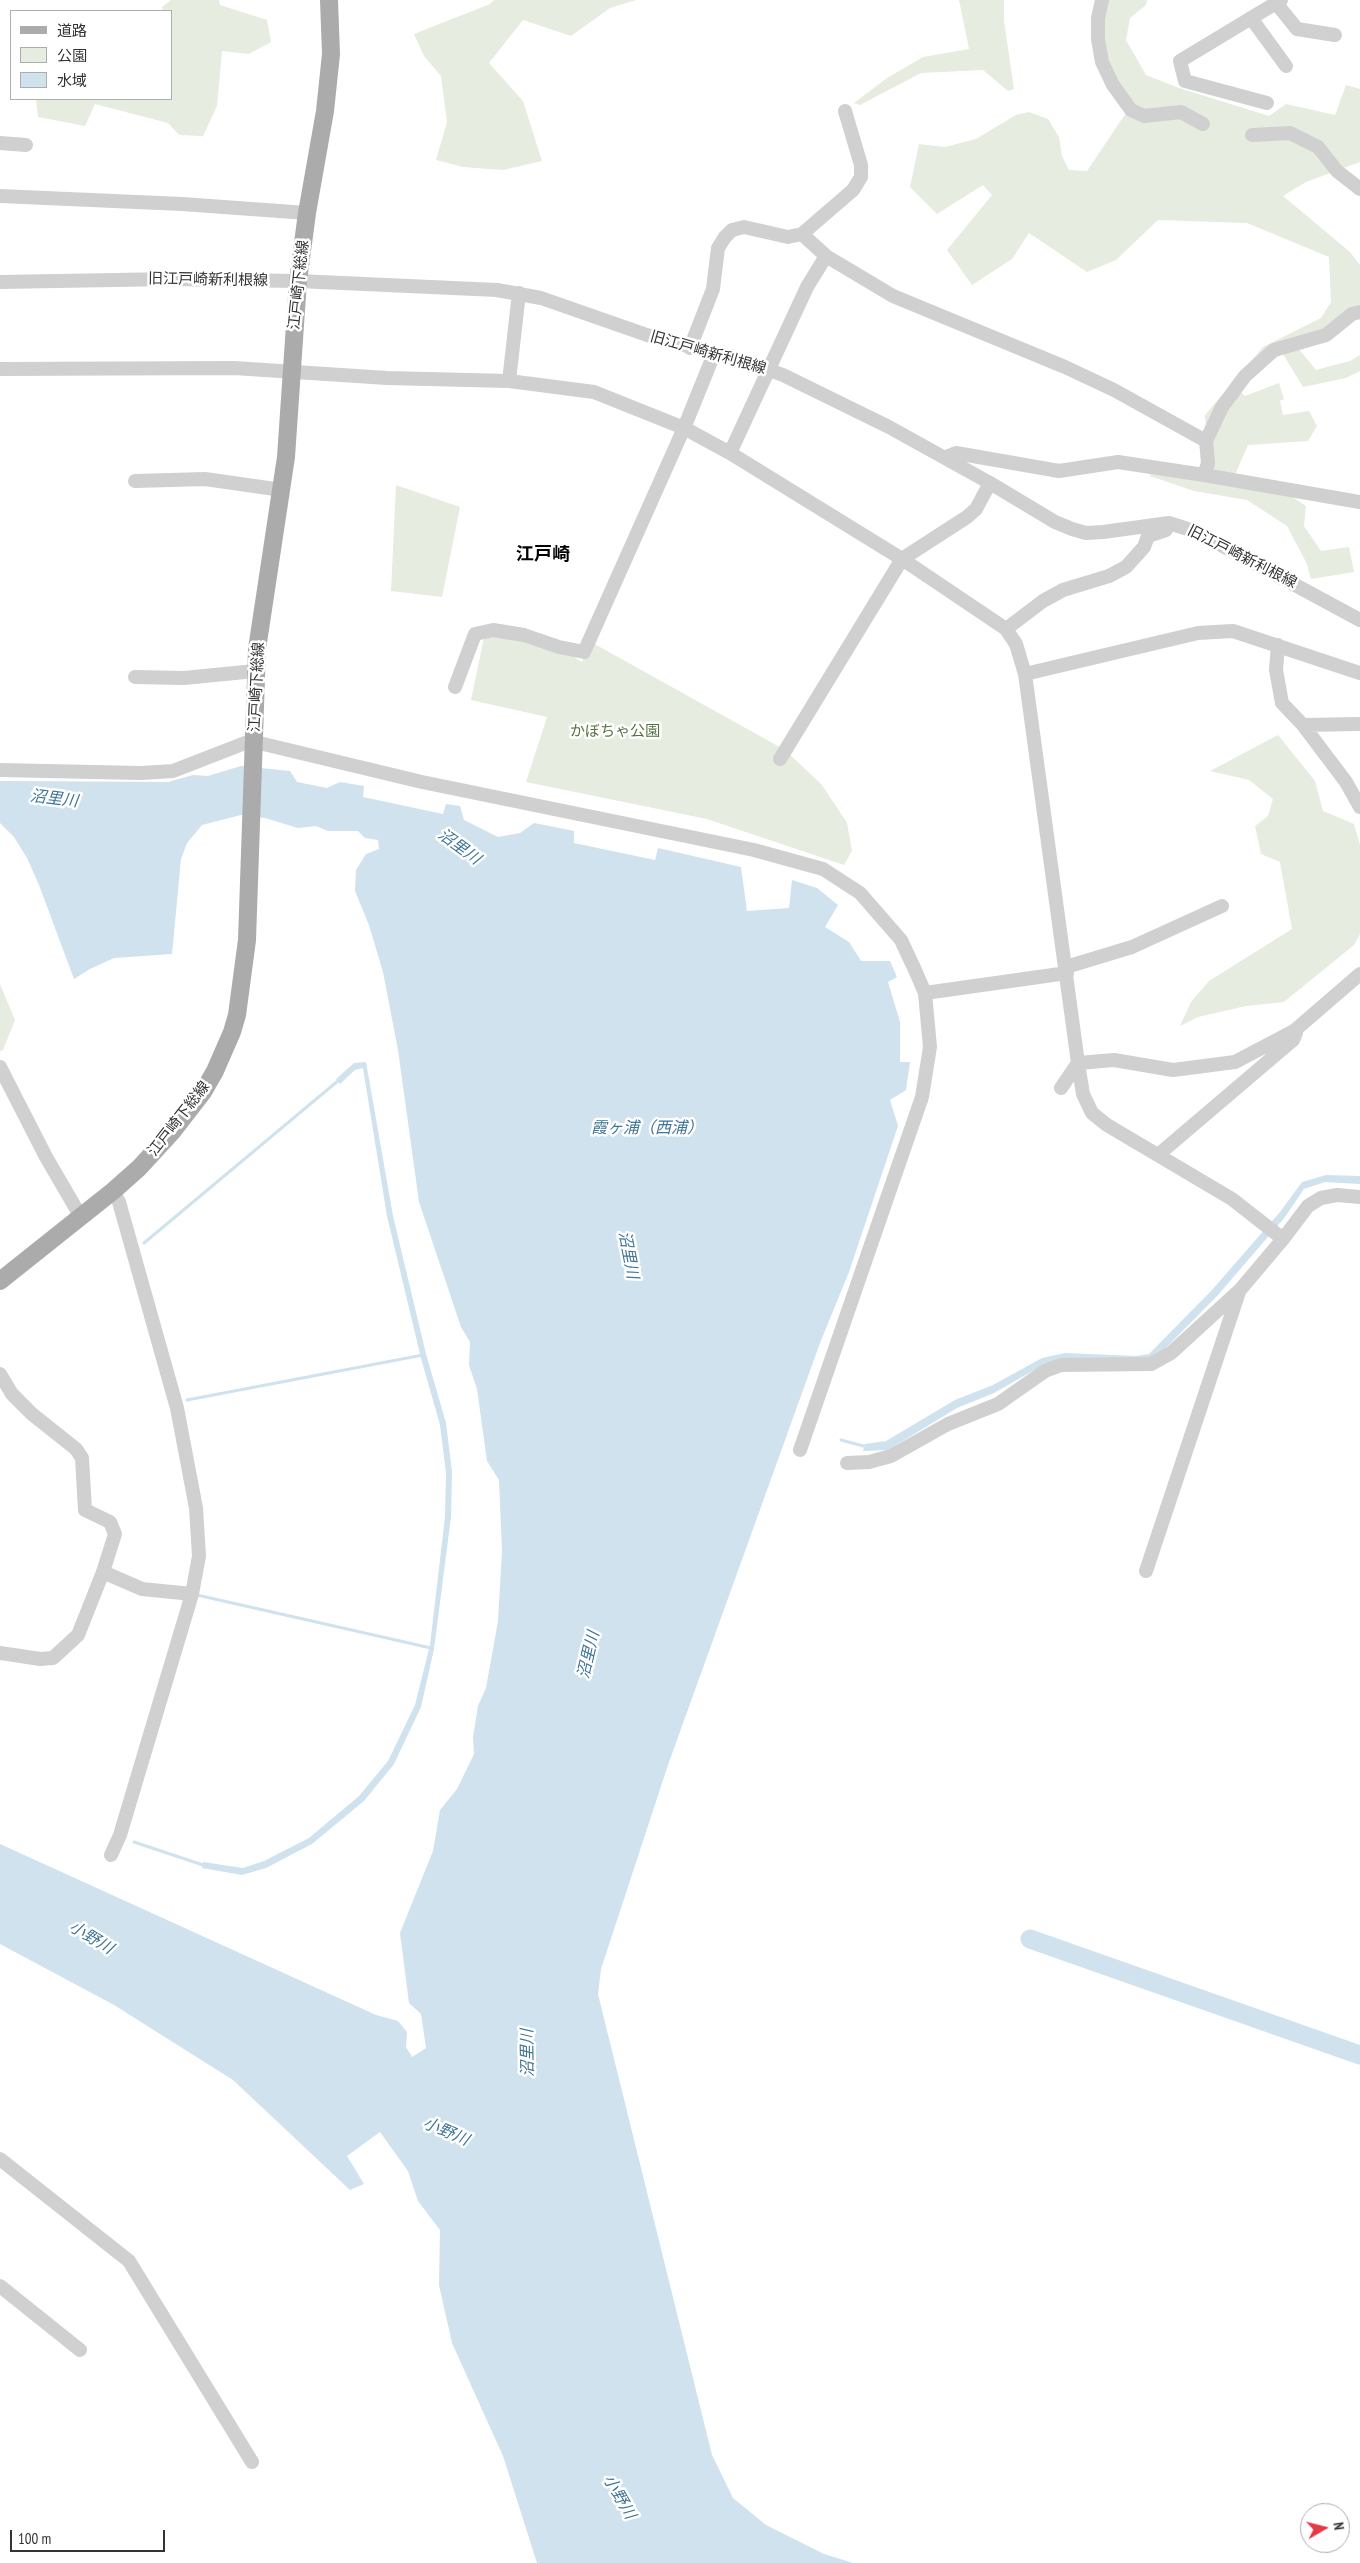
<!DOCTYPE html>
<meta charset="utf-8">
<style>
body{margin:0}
#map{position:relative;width:1360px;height:2563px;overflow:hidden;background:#fff;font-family:"PT Sans Narrow","Noto Sans JP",sans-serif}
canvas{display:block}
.legend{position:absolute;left:10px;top:10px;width:162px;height:90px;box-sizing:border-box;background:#fff;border:1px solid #adadad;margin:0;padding:6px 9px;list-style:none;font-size:15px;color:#333}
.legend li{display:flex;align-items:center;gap:10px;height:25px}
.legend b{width:25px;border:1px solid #adadad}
.north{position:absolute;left:1300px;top:2503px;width:50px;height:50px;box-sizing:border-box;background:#fff;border:1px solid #adadad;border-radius:50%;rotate:82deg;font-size:14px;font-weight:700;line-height:20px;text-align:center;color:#333}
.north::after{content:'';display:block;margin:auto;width:18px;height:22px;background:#e63946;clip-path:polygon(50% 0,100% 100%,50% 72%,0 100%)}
.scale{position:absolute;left:10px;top:2530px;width:155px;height:22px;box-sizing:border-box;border:2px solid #333;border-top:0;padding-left:6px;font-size:15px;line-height:18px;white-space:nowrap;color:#333;-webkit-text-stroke:4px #fff;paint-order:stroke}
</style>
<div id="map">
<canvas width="1360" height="2563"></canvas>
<ul class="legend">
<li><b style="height:6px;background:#ababab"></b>道路</li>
<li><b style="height:14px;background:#e6ecdf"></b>公園</li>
<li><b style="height:14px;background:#cfe2ee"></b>水域</li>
</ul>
<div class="north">N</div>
<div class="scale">100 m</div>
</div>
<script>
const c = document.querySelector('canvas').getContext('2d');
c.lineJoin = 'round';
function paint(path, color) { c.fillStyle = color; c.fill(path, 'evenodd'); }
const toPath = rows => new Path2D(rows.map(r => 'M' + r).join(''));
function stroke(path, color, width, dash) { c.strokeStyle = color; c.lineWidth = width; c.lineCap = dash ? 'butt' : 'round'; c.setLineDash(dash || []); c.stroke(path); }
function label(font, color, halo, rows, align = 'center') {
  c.font = font + ' "PT Sans Narrow","Noto Sans JP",sans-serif'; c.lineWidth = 5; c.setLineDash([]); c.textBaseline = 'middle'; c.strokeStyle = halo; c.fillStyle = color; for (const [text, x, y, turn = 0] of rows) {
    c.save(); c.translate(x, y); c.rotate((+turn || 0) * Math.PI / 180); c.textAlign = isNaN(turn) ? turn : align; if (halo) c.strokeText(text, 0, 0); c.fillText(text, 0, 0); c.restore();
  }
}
paint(toPath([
 [171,0,219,0,220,5,267,20,271,42,249,54,222,51,217,106,203,136,179,135,168,123,95,104,85,126,38,117,36,99,171,99,171,11,163,11,162,7],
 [494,0,636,0,610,8,571,36,523,20,489,63,523,101,542,161,503,170,463,167,436,160,447,122,441,76,424,56,414,34,490,4],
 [959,0,1004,0,1004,21,1014,89,1008,91,983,70,921,73,860,105,854,103,887,78,923,57,969,49],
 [1101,0,1147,0,1146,5,1130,18,1126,40,1146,75,1179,88,1269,116,1286,104,1335,115,1346,85,1360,89,1360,162,1306,182,1283,196,1350,252,1360,265,1360,305,1352,308,1323,336,1293,342,1316,370,1350,361,1360,355,1360,371,1346,378,1303,387,1278,346,1235,387,1245,396,1279,383,1284,399,1280,401,1283,415,1309,411,1317,426,1308,441,1248,445,1234,477,1277,487,1306,506,1304,526,1321,551,1349,547,1354,572,1311,579,1307,564,1287,526,1247,500,1194,491,1150,476,1157,464,1204,475,1208,463,1205,415,1263,347,1321,318,1331,302,1329,257,1247,223,1158,220,1116,260,1087,272,1029,233,1012,259,972,285,947,250,992,195,983,185,937,214,910,187,919,144,945,147,976,139,1016,115,1029,112,1048,119,1059,137,1062,156,1069,170,1087,171,1132,104,1103,70],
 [396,485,460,507,442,597,391,591],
 [485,633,551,642,582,662,591,642,785,750,822,785,847,823,852,851,844,865,707,819,526,782,547,717,471,700],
 [1278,735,1315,781,1323,811,1354,824,1360,845,1360,934,1354,945,1284,1002,1246,1006,1198,1017,1180,1026,1191,1002,1209,981,1292,929,1280,862,1261,854,1255,826,1268,816,1273,799,1249,780,1210,771],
 [0,984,15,1020,3,1050,0,1051]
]), '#e6ecdf');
paint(toPath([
 [241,766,290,771,297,782,327,788,340,782,364,786,363,797,443,814,446,804,460,806,464,820,498,837,520,833,534,823,574,831,574,843,655,860,658,848,741,867,747,911,789,908,792,880,817,888,838,905,825,927,849,942,861,961,890,961,897,977,888,982,900,1022,900,1062,910,1062,906,1090,890,1100,898,1126,849,1272,820,1343,668,1765,601,1969,598,1994,712,2455,733,2498,766,2525,824,2554,853,2563,537,2563,503,2456,452,2343,439,2285,440,2230,418,2201,408,2171,380,2132,347,2156,364,2184,350,2190,233,2080,114,2005,0,1944,0,1844,376,2015,398,2021,407,2032,406,2047,412,2057,426,2048,421,2014,409,2003,400,1933,433,1851,440,1810,457,1789,474,1754,473,1737,478,1706,486,1688,498,1621,502,1551,499,1480,487,1461,477,1389,469,1365,470,1342,461,1327,419,1202,398,1050,383,972,369,925,355,891,356,870,366,854,379,849,378,840,365,838,358,831,328,831,316,826,298,828,265,818,241,815,202,825,187,843,181,859,172,954,114,958,90,969,74,979,39,885,27,858,14,837,0,823,0,781,168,782,193,775,208,776],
 [366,1062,393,1216,426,1354,446,1423,452,1472,451,1517,434,1649,421,1707,394,1764,364,1801,312,1844,266,1868,242,1875,202,1868,203,1862,243,1868,264,1861,309,1838,359,1796,388,1761,415,1705,430,1645,445,1517,446,1473,440,1425,421,1358,387,1216,363,1068,355,1070,340,1084,336,1079,354,1063],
 [1326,1175,1360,1176,1360,1184,1325,1182,1304,1189,1285,1217,1218,1295,1153,1361,1043,1365,994,1393,957,1408,888,1450,863,1451,865,1444,886,1441,955,1400,993,1385,1042,1358,1065,1353,1136,1356,1149,1354,1212,1290,1280,1212,1302,1182]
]), '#cfe2ee');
stroke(toPath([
 [144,1243,339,1080],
 [187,1400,423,1355],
 [841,1440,867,1447],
 [197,1595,431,1648],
 [134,1842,206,1866]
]), '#cfe2ee', 3);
stroke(toPath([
 [1030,1939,1360,2055]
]), '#cfe2ee', 19);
stroke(toPath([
 [1102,0,1098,18,1098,39,1102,62,1113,85,1131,110,1144,116,1181,112,1203,124],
 [1276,3,1297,29,1335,35],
 [1251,18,1286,66],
 [1267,103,1185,81,1180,61,1281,0],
 [1252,135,1290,133,1318,147,1337,171,1360,189],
 [0,143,26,145],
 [0,196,182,204,307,213],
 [802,234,826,256,893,296,1065,367,1114,390,1206,441,1208,463,1204,475,1360,502],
 [0,282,171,279,298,281,497,290,541,298,647,335,746,362,783,375,889,427,990,483,1055,522,1072,529,1086,533,1103,532,1169,523,1197,532,1360,620],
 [690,348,713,289,718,248,725,237,732,230,744,227,788,237,802,234,853,190,861,177,861,165,845,111],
 [0,369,234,368,387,378,509,381,594,392,684,428,730,453,902,559,1006,629,1016,644,1025,674,1078,1063,1083,1094,1092,1113,1107,1125,1232,1199,1283,1239,1240,1290,1171,1353,1151,1364,1061,1365,1045,1371,998,1404,948,1424,891,1456,869,1462,847,1463],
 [509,381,519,293],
 [1206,441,1222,407,1245,376,1274,350,1326,335,1352,314,1360,312],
 [730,453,807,287,826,256],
 [946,457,956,453,1059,471,1118,462,1204,475],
 [135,481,205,479,282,490],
 [1006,629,1043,601,1063,590,1109,576,1126,567,1144,547,1148,536,1166,530,1168,525],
 [1278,645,1276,670,1282,703,1303,725,1346,782,1360,807],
 [1025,674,1198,633,1233,631,1360,673],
 [135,677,184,678,255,671],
 [455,687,475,634,493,630,524,635,559,647,584,652,684,428,714,354],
 [1303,725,1360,724],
 [780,759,902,559,967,517,976,509,990,483],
 [0,770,141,773,173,771,245,743,255,742,422,782,754,850,823,869,860,893,901,940,915,970,925,993,930,1047,922,1097,800,1450],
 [1066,967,1132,947,1222,906],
 [925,993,1067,973],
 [0,1067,46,1157,81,1217],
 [1061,1088,1078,1063,1114,1060,1173,1070,1235,1062,1294,1031,1360,974],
 [1158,1155,1293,1040,1296,1033],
 [1283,1239,1308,1206,1321,1198,1337,1195,1360,1197],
 [0,1374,12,1394,32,1414,76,1449,82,1458,85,1510,110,1522,115,1534,103,1572,78,1635,53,1658,40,1659,0,1653],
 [1146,1571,1239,1292],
 [103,1572,142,1589,192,1594],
 [111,1855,120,1835,192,1594,199,1556,196,1508,177,1408,119,1202,113,1191],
 [0,2159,129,2261,252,2462],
 [0,2286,80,2350]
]), '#d0d0d0', 14);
stroke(toPath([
 [0,1281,113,1191,139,1168,172,1132,203,1092,215,1071,232,1032,237,1015,247,940,257,649,286,457,298,281,307,213,325,111,331,54,329,0]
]), '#ababab', 18);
label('15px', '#333', '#fff', [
 ["旧江戸崎新利根線",208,280,1],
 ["江戸崎下総線",299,285,-84],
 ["旧江戸崎新利根線",708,353,16],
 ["旧江戸崎新利根線",1242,557,27],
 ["江戸崎下総線",257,687,-87],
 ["江戸崎下総線",179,1119,-52]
]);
label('15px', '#56703f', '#fff', [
 ["かぼちゃ公園",615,732]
]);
label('italic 16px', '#3f7597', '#fff', [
 ["沼里川",54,799,7],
 ["沼里川",459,847,36],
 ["霞ヶ浦（西浦）",647,1128],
 ["沼里川",628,1255,79],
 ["沼里川",589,1655,-77],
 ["小野川",91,1938,31],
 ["沼里川",528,2053,-91],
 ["小野川",446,2132,23],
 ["小野川",619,2497,60]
]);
label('bold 18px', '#000', '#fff', [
 ["江戸崎",543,555]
]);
</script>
